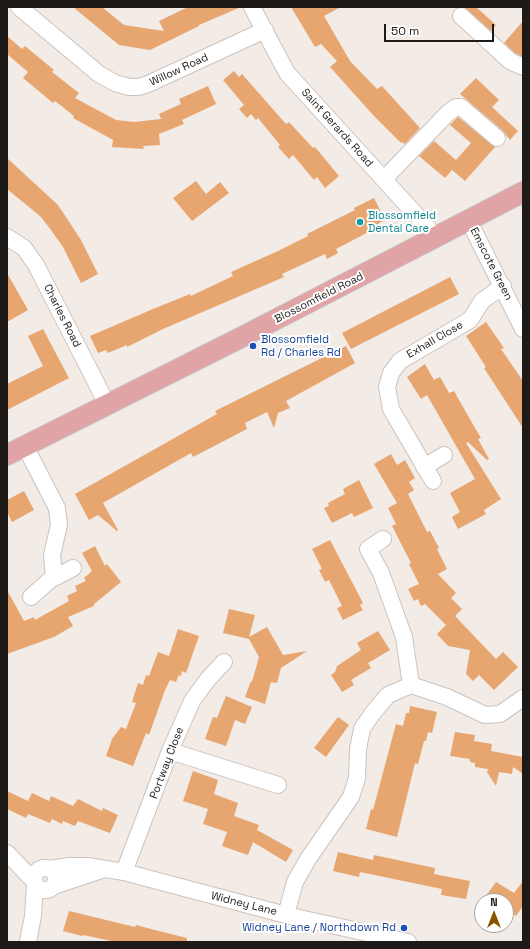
<!DOCTYPE html>
<style>
body{margin:0}
#map{position:relative;width:530px;height:949px;overflow:hidden;background:#f3ebe6;font-family:"Space Grotesk",sans-serif}
canvas{display:block}
.frame{position:absolute;inset:0;border:8px solid #1d1a18;pointer-events:none}
.north{position:absolute;left:474px;top:893px;width:40px;height:40px;box-sizing:border-box;background:#fff;border:1px solid #a5a3a3;border-radius:50%;rotate:0deg;font-size:11px;font-weight:700;line-height:16px;text-align:center;color:#1d1a18}
.north::after{content:'';display:block;margin:auto;width:14px;height:18px;background:#895400;clip-path:polygon(50% 0,100% 100%,50% 72%,0 100%)}
.scale{position:absolute;left:384px;top:24px;width:110px;height:18px;box-sizing:border-box;border:2px solid #1d1a18;border-top:0;padding-left:5px;font-size:12px;line-height:14px;white-space:nowrap;color:#1d1a18;-webkit-text-stroke:3px #fff;paint-order:stroke}
</style>
<div id="map">
<canvas width="530" height="949"></canvas>
<div class="frame"></div>
<div class="north">N</div>
<div class="scale">50 m</div>
</div>
<script>
const c = document.querySelector('canvas').getContext('2d');
c.lineJoin = 'round';
function paint(path, color) { c.fillStyle = color; c.fill(path, 'evenodd'); }
const toPath = rows => new Path2D(rows.map(r => 'M' + r).join(''));
function stroke(path, color, width, dash) { c.strokeStyle = color; c.lineWidth = width; c.lineCap = dash ? 'butt' : 'round'; c.setLineDash(dash || []); c.stroke(path); }
function label(font, color, halo, rows, align = 'center') {
  c.font = font + ' "Space Grotesk",sans-serif'; c.lineWidth = 4; c.setLineDash([]); c.textBaseline = 'middle'; c.strokeStyle = halo; c.fillStyle = color; for (const [text, x, y, turn = 0] of rows) {
    c.save(); c.translate(x, y); c.rotate((+turn || 0) * Math.PI / 180); c.textAlign = isNaN(turn) ? turn : align; if (halo) c.strokeText(text, 0, 0); c.fillText(text, 0, 0); c.restore();
  }
}
paint(toPath([
 [73,7,102,7,124,25,164,31,159,21,188,7,241,7,199,25,199,26,150,50,119,45],
 [291,7,341,7,324,16,350,61,377,89,382,86,420,128,405,144,402,142,401,143,374,116,330,67,337,61,321,44,315,47],
 [464,7,476,7,496,25,491,31],
 [523,21,523,57,515,53,504,43],
 [7,36,22,49,25,46,54,70,52,72,79,93,75,98,116,120,134,122,161,119,159,114,181,104,179,99,208,86,216,104,182,120,184,124,159,134,160,145,143,146,144,149,112,147,113,140,73,118,74,116,55,101,53,103,23,78,28,72,7,54],
 [234,71,239,77,242,74,286,124,289,122,313,148,315,147,339,176,325,188,317,177,314,180,293,155,289,159,278,147,280,145,258,118,256,120,251,114,247,118,239,109,244,105,223,80],
 [476,78,499,100,492,107,518,131,510,140,503,131,460,94],
 [458,117,495,147,465,181,452,170,445,178,419,156,434,141,456,160,471,143,450,125],
 [7,158,58,205,81,240,98,274,81,283,63,247,51,230,40,216,7,189],
 [196,181,206,194,220,182,229,193,192,221,173,198],
 [374,198,385,220,379,223,380,226,336,249,338,253,327,259,325,254,282,274,284,277,163,329,127,347,127,345,108,353,106,350,98,353,90,336,153,309,190,294,191,296,233,276,231,272,278,251,308,236,307,234,355,210,354,208],
 [7,273,28,310,7,322],
 [450,277,459,294,351,349,342,333],
 [486,322,504,348,501,349,523,381,523,428,484,368,486,367,466,336],
 [43,329,69,378,7,410,7,384,43,366,28,336],
 [346,346,355,363,286,401,290,408,278,413,274,428,267,412,245,423,247,429,193,457,191,453,103,503,118,530,117,531,98,515,89,520,75,494,217,414,215,411],
 [425,364,434,380,440,377,449,393,454,391,475,428,481,438,478,439,489,459,487,460,468,442,466,443,501,499,484,510,486,514,458,529,452,517,460,512,450,493,475,479,427,395,421,399,407,377],
 [391,454,397,465,405,460,415,478,409,482,414,490,408,494,427,532,430,531,439,548,437,549,447,569,438,574,456,593,451,598,462,609,455,616,496,659,503,652,518,667,494,690,479,675,473,681,466,674,470,650,448,646,437,634,446,625,425,604,421,606,418,599,414,601,408,589,419,584,409,564,411,563,392,526,396,524,388,508,397,503,374,464],
 [359,480,373,508,354,517,352,513,332,523,324,508,329,506,328,503,345,494,343,489],
 [24,491,34,510,12,522,7,512,7,500],
 [330,540,363,603,360,605,363,610,343,620,337,608,342,606,329,580,325,582,319,570,322,569,312,549],
 [95,546,105,566,107,564,121,582,94,604,94,606,68,617,73,626,54,637,7,654,7,590,24,621,34,617,35,620,69,601,67,596,77,591,75,586,86,581,84,578,92,571,82,553],
 [229,609,255,615,249,637,267,627,283,655,307,651,281,668,277,683,271,682,265,704,245,697,251,681,252,682,259,657,249,639,223,633],
 [178,629,199,636,186,673,182,671,181,676,179,675,176,682,170,680,165,690,149,735,146,733,133,766,106,756,112,739,121,727,126,729,136,703,132,702,138,683,143,685,146,675,149,676,158,652,169,656],
 [378,631,390,650,368,663,371,668,351,680,354,685,342,692,331,675,335,672,337,666,361,650,357,643],
 [226,696,252,707,245,724,235,720,226,746,205,739,213,717,217,718],
 [410,706,437,712,432,733,428,732,426,741,424,741,418,764,415,763,397,837,366,829,371,809,373,810,396,724,403,726,406,713,409,713],
 [338,717,349,725,326,757,314,748],
 [455,732,475,735,474,741,492,744,491,751,523,757,523,774,513,767,512,774,499,772,496,786,487,772,488,769,475,767,475,763,470,762,470,759,450,756],
 [193,771,218,780,214,794,238,803,234,816,259,825,257,830,293,850,286,862,253,842,248,855,222,846,227,832,203,824,208,809,183,801],
 [7,791,28,801,32,793,49,801,51,796,73,806,78,799,102,811,103,808,118,815,110,833,78,821,75,826,63,821,62,824,52,819,50,823,28,814,26,818,7,809],
 [338,852,373,860,374,855,435,868,434,874,470,881,466,899,441,895,442,889,360,872,359,877,333,871],
 [523,881,523,906,516,916,506,909,506,901,482,901,496,882,514,893],
 [69,911,135,927,136,925,155,930,187,938,187,942,116,942,83,935,82,936,63,931]
]), '#e7a570');
const minor = toPath([
 [19,7,99,74,115,83,129,87,139,87,148,84,265,30],
 [252,7,287,73,428,228,432,240],
 [461,16,510,61,523,67],
 [384,179,448,113,456,107,461,107,497,138],
 [469,221,523,329],
 [7,237,24,248,36,265,107,404],
 [25,446,57,508,59,525,52,555,54,578],
 [424,467,444,455],
 [433,481,391,409,387,387,391,373,400,361,470,320,482,301,503,286],
 [383,539,368,549,381,573,404,637,411,685],
 [31,597,50,580,73,568],
 [170,751,278,785],
 [7,853,33,880],
 '34 879a11 11 0 1 1 22 0a11 11 0 1 1-22 0Z',
 [50,869,69,866,88,866,124,872,286,915,408,942],
 [124,872,170,751,192,701,208,679,224,662],
 [54,886,102,870],
 [286,915,295,882,308,859,351,797,357,778,358,749,362,729,372,714,388,695,411,685,447,697,485,715,500,714,523,698],
 [28,942,33,916,35,885]
]);
const major = toPath([
 [7,455,234,341,523,192]
]);
stroke(minor, '#cac3be', 18);
stroke(major, '#c9c8c8', 22);
stroke(minor, '#fff', 16);
stroke(major, '#e0a4a7', 20);
for (const [x, y, r, color] of [
 [360,222,4,"#0f9aa8"],
 [253,346,4,"#1a4fb4"],
 [404,928,4,"#1a4fb4"]
]) { const dot = new Path2D(); dot.arc(x, y, r, 0, 2 * Math.PI); c.fillStyle = color; c.fill(dot); stroke(dot, '#fff', 1.5); }
label('11px', '#1d1a18', '#fff', [
 ["Willow Road",179,70,-25],
 ["Saint Gerards Road",337,128,48],
 ["Emscote Green",491,264,63],
 ["Blossomfield Road",319,298,-27],
 ["Charles Road",62,316,63],
 ["Exhall Close",435,340,-30],
 ["Portway Close",167,763,-69],
 ["Widney Lane",244,904,14]
]);
label('11px', '#0d838f', '#fff', [
 ["Blossomfield",368,216],
 ["Dental Care",368,229]
], 'left');
label('11px', '#164399', '#fff', [
 ["Blossomfield",261,340],
 ["Rd / Charles Rd",261,353],
 ["Widney Lane / Northdown Rd",396,928,"right"]
], 'left');
</script>
